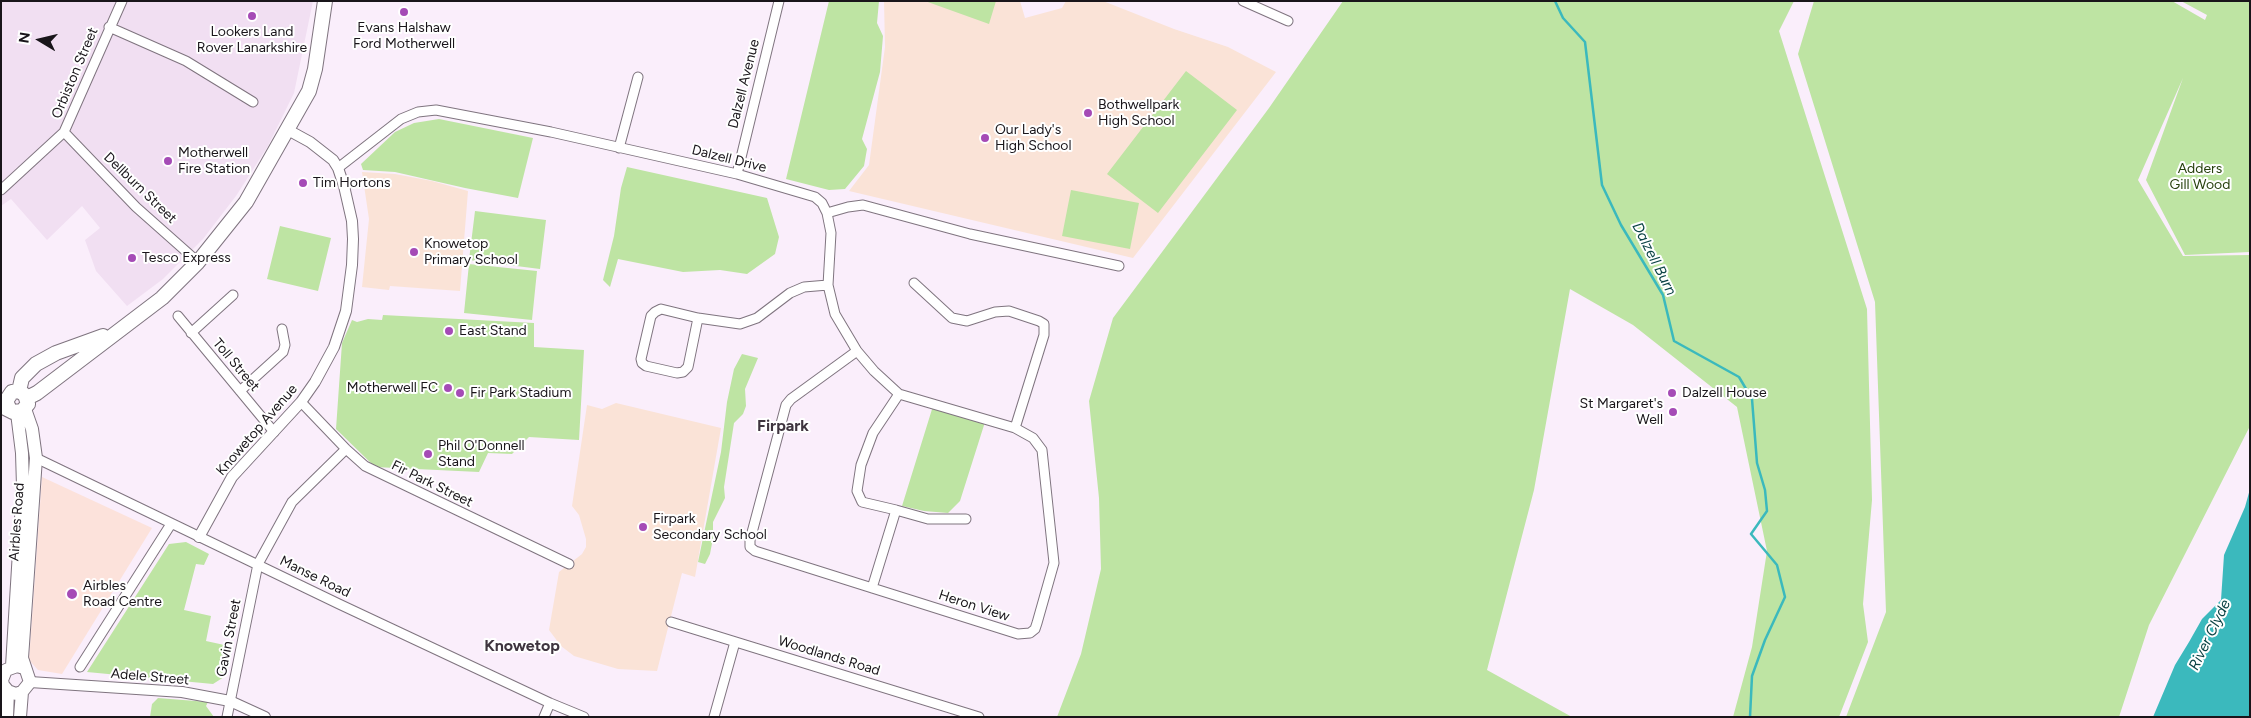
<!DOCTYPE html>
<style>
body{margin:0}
#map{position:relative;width:2251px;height:718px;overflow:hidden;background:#faeefb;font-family:Figtree,sans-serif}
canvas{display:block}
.frame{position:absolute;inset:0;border:2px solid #19151a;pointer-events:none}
.north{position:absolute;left:15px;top:15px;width:50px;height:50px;-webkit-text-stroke:4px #fff;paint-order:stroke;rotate:279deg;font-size:14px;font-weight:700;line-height:20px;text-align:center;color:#19151a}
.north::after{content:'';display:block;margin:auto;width:18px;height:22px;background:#19151a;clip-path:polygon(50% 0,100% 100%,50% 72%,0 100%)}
</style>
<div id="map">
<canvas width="2251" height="718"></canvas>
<div class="frame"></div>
<div class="north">N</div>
</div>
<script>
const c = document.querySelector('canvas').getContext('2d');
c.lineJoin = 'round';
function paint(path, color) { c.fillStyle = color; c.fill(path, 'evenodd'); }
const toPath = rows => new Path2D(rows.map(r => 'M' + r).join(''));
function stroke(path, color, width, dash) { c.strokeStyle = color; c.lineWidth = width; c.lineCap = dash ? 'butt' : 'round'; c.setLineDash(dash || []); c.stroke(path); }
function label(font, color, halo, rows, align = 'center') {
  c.font = font + ' Figtree,sans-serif'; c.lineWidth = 4; c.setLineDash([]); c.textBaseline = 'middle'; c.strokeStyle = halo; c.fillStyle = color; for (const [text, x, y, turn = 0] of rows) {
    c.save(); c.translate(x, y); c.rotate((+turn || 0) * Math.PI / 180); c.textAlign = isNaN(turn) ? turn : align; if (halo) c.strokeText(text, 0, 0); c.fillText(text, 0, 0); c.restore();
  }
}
paint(toPath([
 [1,1,313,1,294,93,268,146,236,196,203,239,163,279,127,306,96,271,85,240,100,228,82,206,47,240,11,199,1,206]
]), '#f1dff2');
paint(toPath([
 [884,1,1020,1,1025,18,1062,8,1066,1,1103,1,1174,29,1228,47,1276,72,1133,258,849,191,869,165,885,47],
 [362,172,395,174,432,181,468,191,460,291,390,286,389,290,362,287,369,219],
 [616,403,721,428,695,577,682,573,657,671,618,669,574,656,561,646,549,630,559,572,582,554,586,547,586,539,579,515,572,506,587,405,602,409]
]), '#fae3d7');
paint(toPath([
 [42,477,152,528,62,674,38,670,29,660]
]), '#fce2db');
paint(toPath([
 [829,1,879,1,877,23,883,36,880,72,862,139,867,149,864,166,845,189,829,190,786,179],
 [925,1,996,1,989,24],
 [1343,1,1794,1,1779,31,1867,309,1872,500,1863,604,1868,642,1839,717,1733,717,1752,647,1767,551,1737,407,1633,325,1570,289,1534,490,1487,670,1572,717,1057,717,1081,654,1101,569,1099,498,1089,401,1113,318,1269,108],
 [1814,1,2172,1,2205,20,2207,15,2181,1,2250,1,2250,252,2185,255,2146,180,2183,78,2138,180,2183,256,2250,255,2250,426,2149,625,2119,717,1846,717,1886,612,1875,302,1798,54],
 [1186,71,1237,110,1158,213,1107,174],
 [439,119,533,138,518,198,465,188,395,172,363,170,361,164,395,132,414,123],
 [627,167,767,198,779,237,775,254,747,274,720,270,683,272,618,259,610,287,603,280,614,236,621,188],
 [1071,190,1139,203,1130,249,1062,236],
 [475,211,546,220,540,269,469,260],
 [280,226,331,238,318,291,267,279],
 [469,264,537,271,532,320,464,313],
 [383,315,534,323,534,347,584,350,579,440,529,437,512,454,488,453,479,472,375,467,336,429,342,343,352,320,357,322,368,319,382,320],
 [742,354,758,358,745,389,746,406,743,414,734,423,724,487,725,498,713,522,713,538,710,554,705,564,698,562,721,452,727,402,734,369],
 [933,406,985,422,960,501,948,513,924,511,902,506],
 [186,542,209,554,204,565,196,564,184,610,211,616,206,641,229,646,224,677,213,684,87,672,169,544],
 [158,698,208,702,206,706,214,717,150,717,152,704]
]), '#bee4a3');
paint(toPath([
 [2250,489,2250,717,2153,717,2175,665,2189,642,2202,619,2221,600,2224,555,2245,507]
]), '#3bb9bd');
stroke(toPath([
 [1555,1,1563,18,1585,42,1602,185,1621,225,1663,295,1674,341,1739,377,1752,399,1757,463,1765,490,1767,511,1751,534,1777,565,1785,597,1765,640,1752,676,1750,717]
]), '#3bb9bd', 2.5);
const minor = toPath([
 [1243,1,1288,21],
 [109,27,186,61,253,102],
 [64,132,136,207,198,262],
 [619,148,638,77],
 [338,168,401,119,418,112,436,110,551,132,737,174,815,197,822,203,827,213,848,207,863,205,970,234,1119,266],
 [737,174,779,1],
 [1,190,64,132,122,1],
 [827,213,831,233,828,285,835,314,857,351,874,371,899,394,1015,428,1033,438,1042,450,1054,563,1037,623,1035,629,1030,633,1018,634,755,551,750,547,750,540,786,405,791,399,857,351],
 [914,283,952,318,967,321,995,312,1009,311,1039,321,1044,324,1044,335,1015,428],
 [178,316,274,432],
 [698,318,688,367,683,372,677,373,646,366,642,363,641,359,651,316,655,312,661,309,698,318,740,324,757,318,790,293,804,287,828,285],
 [191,333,233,295],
 [240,391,283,352,285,345,282,329],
 [301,402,346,449,365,466,569,564],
 [36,458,339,604,550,703,584,717],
 [896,510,928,519,966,519],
 [872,588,896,510,862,502,857,491,861,465,873,433,899,394],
 [671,622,979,717],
 [80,667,171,524],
 [227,717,258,564,292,502,346,449],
 [544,717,550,703],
 [714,717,735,642]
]);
const tertiary = toPath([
 [199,537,232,477,301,402,315,382,334,347,346,311,352,265,353,239,352,221,344,186,338,168,333,160,310,142,288,130],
 [30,682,182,692,230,701,265,717]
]);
const secondary = toPath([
 [12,666,23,486,22,453,17,413],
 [24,668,17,666,6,670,2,680,3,685,8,691,16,694,22,692,30,682,22,658,36,458,32,429,25,409],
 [7,717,8,691],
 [20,717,22,692]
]);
const primary = toPath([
 [19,391,22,378,36,364,56,353,103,336],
 [27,398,37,393,162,298,198,262,246,202,309,91,315,69,325,1],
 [1,406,13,412,22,411,28,404,25,395,19,391,12,392,6,401,9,408]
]);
stroke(minor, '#7f747f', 11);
stroke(tertiary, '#7f747f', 12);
stroke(secondary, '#7f747f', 14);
stroke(primary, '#7f747f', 16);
stroke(minor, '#fff', 9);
stroke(tertiary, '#fff', 10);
stroke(secondary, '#fff', 12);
stroke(primary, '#fff', 14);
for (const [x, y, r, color] of [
 [404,12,5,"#a54bb6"],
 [252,16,5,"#a54bb6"],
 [1088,113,5,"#a54bb6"],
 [985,138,5,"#a54bb6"],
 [168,161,5,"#a54bb6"],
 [303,183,5,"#a54bb6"],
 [414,252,5,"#a54bb6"],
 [132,258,5,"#a54bb6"],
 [449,331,5,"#a54bb6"],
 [448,388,5,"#a54bb6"],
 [460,393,5,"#a54bb6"],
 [1672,393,5,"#a54bb6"],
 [1673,412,5,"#a54bb6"],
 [428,454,5,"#a54bb6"],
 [643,527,5,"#a54bb6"],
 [72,594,6,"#a54bb6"]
]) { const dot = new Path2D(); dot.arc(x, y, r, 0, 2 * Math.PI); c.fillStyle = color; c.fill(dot); stroke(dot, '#fff', 2); }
label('14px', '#19151a', '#fff', [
 ["Evans Halshaw",404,28,"center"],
 ["Ford Motherwell",404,44,"center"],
 ["Lookers Land",252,32,"center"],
 ["Rover Lanarkshire",252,48,"center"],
 ["Bothwellpark",1098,105],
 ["High School",1098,121],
 ["Our Lady's",995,130],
 ["High School",995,146],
 ["Motherwell",178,153],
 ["Fire Station",178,169],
 ["Tim Hortons",313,183],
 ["Knowetop",424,244],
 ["Primary School",424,260],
 ["Tesco Express",142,258],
 ["East Stand",459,331],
 ["Motherwell FC",438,388,"right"],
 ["Fir Park Stadium",470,393],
 ["Dalzell House",1682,393],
 ["St Margaret's",1663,404,"right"],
 ["Well",1663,420,"right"],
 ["Phil O'Donnell",438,446],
 ["Stand",438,462],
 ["Firpark",653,519],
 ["Secondary School",653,535],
 ["Airbles",83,586],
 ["Road Centre",83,602]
], 'left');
label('14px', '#19151a', '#fff', [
 ["Orbiston Street",75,73,-67],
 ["Dalzell Avenue",744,84,-76],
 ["Dalzell Drive",729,159,14],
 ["Dellburn Street",140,188,44],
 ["Toll Street",236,365,50],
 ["Knowetop Avenue",257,430,-49],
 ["Fir Park Street",432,484,26],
 ["Airbles Road",17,522,-86],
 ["Manse Road",315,577,26],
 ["Heron View",974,606,18],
 ["Gavin Street",229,638,-79],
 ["Woodlands Road",829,656,17],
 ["Adele Street",150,677,5]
]);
label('14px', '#26400c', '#fff', [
 ["Adders",2200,169],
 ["Gill Wood",2200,185]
]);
label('italic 15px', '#0c4446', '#fff', [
 ["Dalzell Burn",1654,259,63],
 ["River Clyde",2210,635,-64]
]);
label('bold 16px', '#3f353f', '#fff', [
 ["Firpark",783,426],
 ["Knowetop",522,646]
]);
</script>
